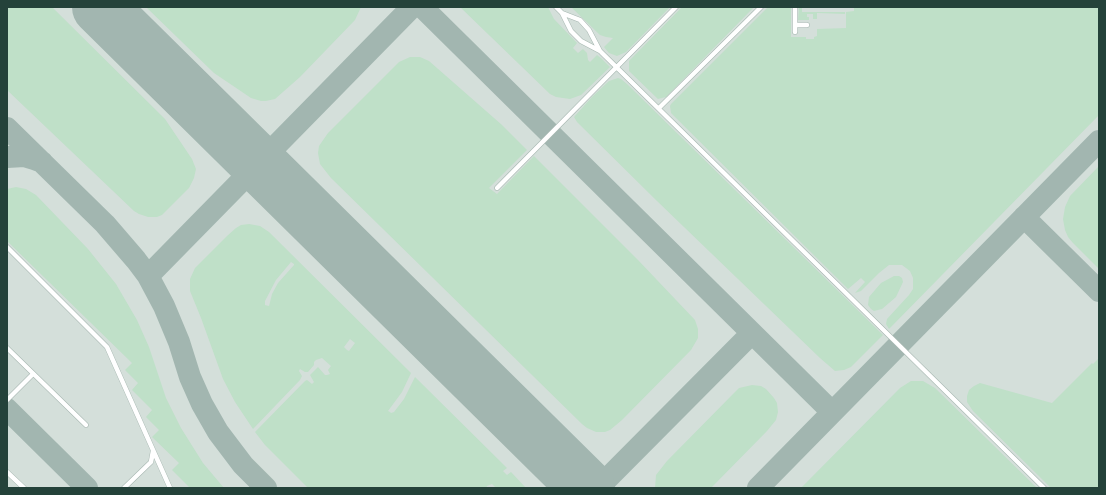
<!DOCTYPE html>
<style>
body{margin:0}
#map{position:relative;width:1106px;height:495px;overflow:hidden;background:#e6efeb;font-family:Barlow,sans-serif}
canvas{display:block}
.frame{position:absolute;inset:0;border:8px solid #24423a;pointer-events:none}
</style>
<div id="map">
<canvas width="1106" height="495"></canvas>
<div class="frame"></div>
</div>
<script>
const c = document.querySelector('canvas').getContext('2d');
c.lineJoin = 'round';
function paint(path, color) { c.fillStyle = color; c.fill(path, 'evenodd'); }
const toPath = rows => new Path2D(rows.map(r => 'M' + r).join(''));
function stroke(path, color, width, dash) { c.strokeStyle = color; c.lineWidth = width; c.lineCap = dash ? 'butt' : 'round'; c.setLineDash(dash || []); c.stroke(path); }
paint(toPath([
 [7,7,1099,7,1099,488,7,488]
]), '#d4dfda');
paint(toPath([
 [7,7,52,7,165,119,192,159,196,169,194,178,189,188,162,215,157,217,148,217,139,214,134,211,7,90],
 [146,7,361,7,355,20,300,77,275,99,266,101,261,101,251,98,214,73],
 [460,7,548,7,554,19,577,43,573,48,578,53,583,49,587,53,588,60,590,62,597,55,602,59,610,67,581,95,570,99,556,97,550,94],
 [571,7,670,7,626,52,617,56,609,53,604,47,613,38,606,37,600,35],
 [682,7,754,7,666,97,658,99,629,71,629,61],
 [768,7,791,7,791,37,806,37,806,39,814,39,814,37,817,36,817,29,846,28,846,12,854,11,854,7,1099,7,1099,115,889,329,886,324,887,319,909,295,913,289,913,278,910,271,902,265,889,265,879,273,861,291,855,293,865,282,861,278,848,289,671,113,670,106,671,104],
 [799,7,802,7,802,12,845,12,845,14,817,13,817,19,813,19,813,14,807,14,807,17,809,17,809,20,798,20],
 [410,57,420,57,429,61,502,125,527,150,489,188,497,194,534,156,638,260,695,320,698,329,698,338,691,350,622,420,610,430,605,432,596,432,587,428,582,424,331,178,320,164,318,153,319,146,328,133,399,62],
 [618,78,621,79,627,84,883,335,851,367,844,370,835,371,820,358,657,201,577,122,574,117,592,97,609,81],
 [1099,166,1099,269,1073,243,1068,237,1065,230,1063,219,1065,207,1070,196],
 [16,187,26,189,36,195,88,249,116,284,137,320,149,347,166,398,181,428,203,463,224,488,190,488,172,470,179,463,152,437,159,430,146,417,152,410,132,390,138,383,125,370,132,363,7,241,7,189],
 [249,224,260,226,269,232,411,373,402,392,388,411,390,412,391,413,394,412,404,399,415,377,507,468,503,471,507,475,511,472,526,488,496,488,492,484,487,486,486,488,308,488,265,445,255,432,305,381,307,380,312,384,314,382,310,375,318,367,325,375,327,375,330,374,328,370,331,366,322,358,316,360,314,362,314,365,308,372,305,372,300,369,299,371,302,376,300,380,253,429,235,402,223,379,201,318,190,291,190,279,195,268,227,236,236,228,241,225],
 [291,262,294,264,294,265,278,283,272,294,269,306,265,305,265,301,276,280],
 [350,339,355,343,349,351,347,350,344,347],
 [894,276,899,276,902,278,903,282,896,297,882,309,874,311,871,309,868,305,869,297,881,283],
 [1099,358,1099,488,1051,488,973,411,967,402,967,396,969,390,974,386,980,383,1052,403,1092,363,1093,364],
 [911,381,923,381,935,388,1037,488,801,488,900,388],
 [752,385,761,386,766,389,774,398,777,403,778,412,776,420,767,431,711,488,655,488,656,475,667,461,734,393,739,388]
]), '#bfe0c8');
stroke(toPath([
 [422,7,832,412],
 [7,128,105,224,136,260,148,276,164,306,179,342,190,377,202,404,218,432,243,465,266,488],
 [7,157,24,156,34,159,42,162],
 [1024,217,1099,291],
 [148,276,412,7],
 [7,409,87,488],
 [598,488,752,333],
 [758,488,1099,141]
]), '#a2b6b0', 22);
stroke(toPath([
 [100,7,587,488]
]), '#a2b6b0', 56);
const lane = toPath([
 [556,7,562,13,571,31,581,41,600,51,1044,488],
 [795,7,795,32],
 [562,13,580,20,589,30,600,51],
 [795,25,807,25],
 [659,108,761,7],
 [497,188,676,7],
 [7,247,107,347,170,488],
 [7,348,86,425],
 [7,400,33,374],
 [7,472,24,488],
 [124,488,151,462,153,451]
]);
stroke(lane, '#a8b8b2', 5.5);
stroke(lane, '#fff', 4.5);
</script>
